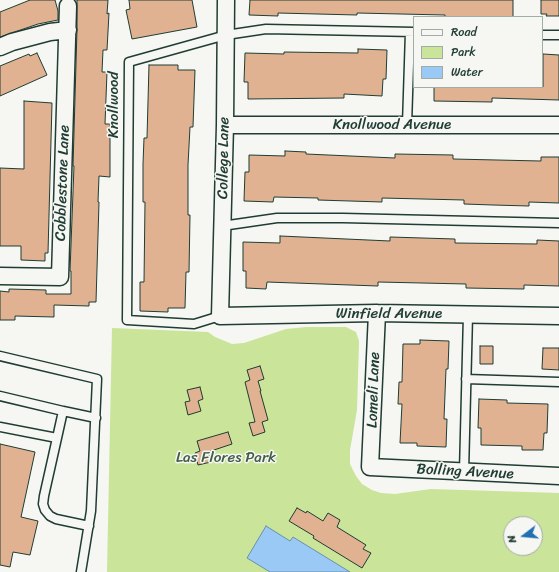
<!DOCTYPE html>
<style>
body{margin:0}
#map{position:relative;width:559px;height:572px;overflow:hidden;background:#f6f6f2;font-family:Sriracha,sans-serif}
canvas{display:block}
.legend{position:absolute;left:413px;top:16px;width:130px;height:72px;box-sizing:border-box;background:#f6f6f2;border:1px solid #a0aca6;margin:0;padding:5px 7px;list-style:none;font-size:12px;color:#1f3d34}
.legend li{display:flex;align-items:center;gap:8px;height:20px}
.legend b{width:20px;border:1px solid #a0aca6}
.north{position:absolute;left:503px;top:516px;width:40px;height:40px;box-sizing:border-box;background:#f6f6f2;border:1px solid #a0aca6;border-radius:50%;rotate:254deg;font-size:11px;font-weight:700;line-height:16px;text-align:center;color:#1f3d34}
.north::after{content:'';display:block;margin:auto;width:14px;height:18px;background:#1f6fb2;clip-path:polygon(50% 0,100% 100%,50% 72%,0 100%)}
</style>
<div id="map">
<canvas width="559" height="572"></canvas>
<ul class="legend">
<li><b style="height:5px;background:#f6f6f2"></b>Road</li>
<li><b style="height:11px;background:#cae49a"></b>Park</li>
<li><b style="height:11px;background:#9ac9f5"></b>Water</li>
</ul>
<div class="north">N</div>
</div>
<script>
const c = document.querySelector('canvas').getContext('2d');
c.lineJoin = 'round';
function paint(path, color) { c.fillStyle = color; c.fill(path, 'evenodd'); }
const toPath = rows => new Path2D(rows.map(r => 'M' + r).join(''));
function stroke(path, color, width, dash) { c.strokeStyle = color; c.lineWidth = width; c.lineCap = dash ? 'butt' : 'round'; c.setLineDash(dash || []); c.stroke(path); }
function label(font, color, halo, rows, align = 'center') {
  c.font = font + ' Sriracha,sans-serif'; c.lineWidth = 3; c.setLineDash([]); c.textBaseline = 'middle'; c.strokeStyle = halo; c.fillStyle = color; for (const [text, x, y, turn = 0] of rows) {
    c.save(); c.translate(x, y); c.rotate((+turn || 0) * Math.PI / 180); c.textAlign = isNaN(turn) ? turn : align; if (halo) c.strokeText(text, 0, 0); c.fillText(text, 0, 0); c.restore();
  }
}
paint(toPath([
 [306,327,346,327,356,332,359,341,357,410,350,450,350,464,356,476,362,484,372,490,381,493,395,494,431,489,559,493,559,572,107,572,112,328,208,332,215,337,232,344,244,343,286,329],
 [511,524,535,524,535,548,511,548]
]), '#cae49a');
const water = toPath([
 [266,526,290,541,293,537,350,572,270,572,247,558,266,526]
]);
paint(water, '#9ac9f5');
stroke(water, '#6991a8', 1);
const building = toPath([
 [30,0,55,0,58,11,58,20,38,24,0,37,0,12,30,0],
 [77,0,108,0,107,14,109,13,107,50,103,50,102,72,107,72,105,124,110,124,110,177,99,176,98,202,99,202,96,302,89,302,89,306,54,305,54,317,15,316,15,320,0,320,0,291,9,292,9,289,46,290,46,294,71,294,71,271,70,271,74,166,73,166,77,29,77,0],
 [129,0,192,0,197,27,132,39,126,10,130,9,129,0],
 [250,0,513,0,513,17,445,17,445,15,357,13,357,15,278,13,278,16,249,15,250,0],
 [541,0,559,0,559,16,546,16,547,14,541,14,541,0],
 [358,49,387,50,386,79,383,79,382,96,344,94,344,98,248,99,248,82,244,82,245,53,284,54,284,52,358,53,358,49],
 [37,53,47,75,0,96,0,66,29,54,30,56,37,53],
 [543,54,559,55,559,100,492,98,492,102,434,101,434,87,543,87,543,54],
 [149,65,178,65,178,70,195,70,193,127,190,127,188,165,188,215,190,215,189,272,186,272,185,308,168,308,168,312,140,311,140,282,144,282,145,202,143,202,143,164,144,138,147,138,149,65],
 [24,101,52,103,48,253,45,253,45,261,21,260,21,246,0,246,0,168,24,169,24,101],
 [285,151,306,152,306,154,395,158,395,154,453,155,453,159,541,161,541,157,559,157,559,203,529,202,529,206,493,205,464,204,464,200,382,198,382,202,318,200,318,198,274,197,273,202,244,201,245,172,249,172,249,155,285,156,285,151],
 [280,236,390,241,390,237,455,239,455,243,537,244,537,240,559,241,559,286,524,285,524,289,466,288,466,284,378,282,378,286,267,282,266,289,246,288,246,271,243,271,243,242,280,243,280,236],
 [420,340,449,341,448,369,446,369,444,419,447,419,446,447,417,446,417,443,400,443,402,404,398,404,399,382,402,382,403,344,420,344,420,340],
 [480,346,493,346,493,364,480,364,480,346],
 [543,348,559,348,559,370,542,369,543,348],
 [260,366,264,379,258,381,261,391,260,391,268,420,262,422,265,432,253,436,249,423,255,422,245,382,250,380,247,370,260,366],
 [200,387,203,399,198,401,201,411,188,415,185,402,190,401,187,390,200,387],
 [479,399,507,400,507,403,548,404,547,433,544,433,543,450,522,450,522,446,481,445,481,428,478,428,479,399],
 [228,432,232,444,208,452,211,462,198,465,195,453,200,451,197,441,228,432],
 [0,444,35,452,21,517,38,521,30,555,13,552,10,567,0,565,0,444],
 [297,508,306,513,307,511,323,521,328,513,340,520,337,527,366,545,363,549,371,553,362,568,313,538,314,536,289,521,297,508]
]);
paint(building, '#e0b291');
stroke(building, '#1f3d34', 1);
const lane = toPath([
 [542,35,559,35],
 [407,125,410,32],
 [222,226,277,218,343,218,559,223],
 [220,316,194,324,127,320,129,62,226,35,266,29,414,32],
 [0,356,97,379,91,511,81,572],
 [466,379,559,382],
 [0,396,63,411],
 [0,427,57,438,44,496,43,504,45,510,50,516,56,519,89,526],
 [57,438,63,411,96,418],
 [464,472,468,315]
]);
const street = toPath([
 [226,0,225,125,220,316,377,313,559,316],
 [0,47,12,42,50,32,68,30],
 [225,125,559,125],
 [0,276,60,277,68,6],
 [377,313,370,467,559,476]
]);
stroke(lane, '#1f3d34', 11);
stroke(street, '#1f3d34', 19);
stroke(lane, '#f6f6f2', 8);
stroke(street, '#f6f6f2', 16);
label('15px', '#1f3d34', '#f6f6f2', [
 ["Knollwood",114,105,-90],
 ["Knollwood Avenue",392,125],
 ["College Lane",224,158,-89],
 ["Cobblestone Lane",63,183,-88],
 ["Winfield Avenue",389,314],
 ["Lomeli Lane",374,390,-88],
 ["Bolling Avenue",465,472,3]
]);
label('15px', '#415e48', '#f6f6f2', [
 ["Las Flores Park",226,458]
]);
</script>
